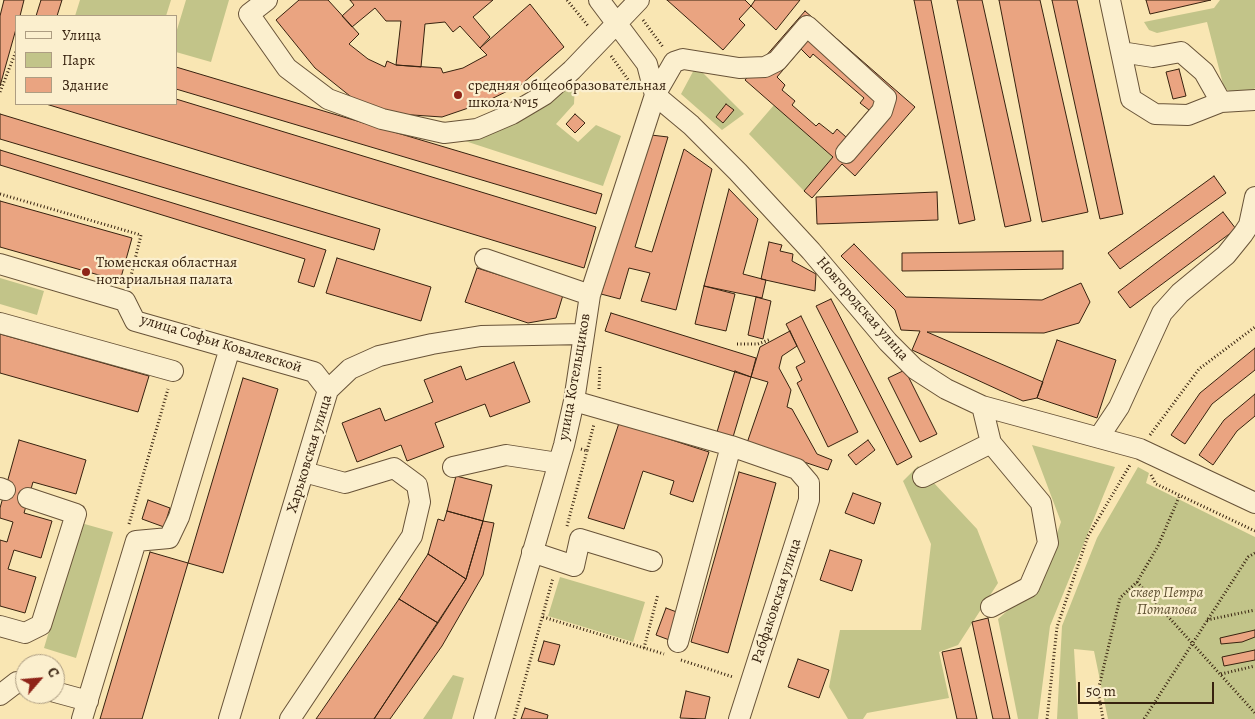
<!DOCTYPE html>
<meta charset="utf-8">
<style>
body{margin:0}
#map{position:relative;width:1255px;height:719px;overflow:hidden;background:#f9e6b3;font-family:Alegreya,serif}
canvas{display:block}
.legend{position:absolute;left:15px;top:15px;width:162px;height:90px;box-sizing:border-box;background:#fbefce;border:1px solid #ad9d82;margin:0;padding:6px 9px;list-style:none;font-size:15px;color:#37220f}
.legend li{display:flex;align-items:center;gap:10px;height:25px}
.legend b{width:25px;border:1px solid #ad9d82}
.north{position:absolute;left:15px;top:654px;width:50px;height:50px;box-sizing:border-box;background:#fbefce;border:1px solid #ad9d82;border-radius:50%;rotate:63deg;font-size:14px;font-weight:700;line-height:20px;text-align:center;color:#37220f}
.north::after{content:'';display:block;margin:auto;width:18px;height:22px;background:#8f2418;clip-path:polygon(50% 0,100% 100%,50% 72%,0 100%)}
.scale{position:absolute;left:1078px;top:682px;width:136px;height:22px;box-sizing:border-box;border:2px solid #37220f;border-top:0;padding-left:6px;font-size:15px;line-height:18px;white-space:nowrap;color:#37220f;-webkit-text-stroke:4px #fbefce;paint-order:stroke}
</style>
<div id="map">
<canvas width="1255" height="719"></canvas>
<ul class="legend">
<li><b style="height:6px;background:#fbefce"></b>Улица</li>
<li><b style="height:14px;background:#c2c489"></b>Парк</li>
<li><b style="height:14px;background:#eaa481"></b>Здание</li>
</ul>
<div class="north">С</div>
<div class="scale">50 m</div>
</div>
<script>
const c = document.querySelector('canvas').getContext('2d');
c.lineJoin = 'round';
function paint(path, color) { c.fillStyle = color; c.fill(path, 'evenodd'); }
const toPath = rows => new Path2D(rows.map(r => 'M' + r).join(''));
function stroke(path, color, width, dash) { c.strokeStyle = color; c.lineWidth = width; c.lineCap = dash ? 'butt' : 'round'; c.setLineDash(dash || []); c.stroke(path); }
function label(font, color, halo, rows, align = 'center') {
  c.font = font + ' Alegreya,serif'; c.lineWidth = 4.5; c.setLineDash([]); c.textBaseline = 'middle'; c.strokeStyle = halo; c.fillStyle = color; for (const [text, x, y, turn = 0] of rows) {
    c.save(); c.translate(x, y); c.rotate((+turn || 0) * Math.PI / 180); c.textAlign = isNaN(turn) ? turn : align; if (halo) c.strokeText(text, 0, 0); c.fillText(text, 0, 0); c.restore();
  }
}
paint(toPath([
 [80,0,171,0,166,16,75,16],
 [186,0,229,0,211,62,176,52,176,33],
 [1220,0,1255,0,1255,88,1253,90,1235,94,1224,88,1207,22,1157,33,1149,30,1144,22,1214,8],
 [696,66,744,114,722,130,681,94],
 [571,82,575,83,574,104,556,124,578,142,596,125,621,136,603,186,465,141,513,124],
 [774,105,833,157,804,191,749,134],
 [0,278,44,291,37,315,0,304],
 [1032,445,1115,467,1050,626,1038,719,1018,719,998,619,1040,582,1061,522],
 [918,466,977,529,998,583,958,645,939,652,949,698,867,713,863,719,848,719,829,687,840,630,921,630,931,544,903,481],
 [1138,467,1149,473,1146,483,1255,537,1255,719,1108,719,1094,651,1074,649,1078,719,1057,719,1062,626,1097,538],
 [81,523,113,532,76,658,44,648],
 [560,577,645,602,633,642,548,616],
 [453,675,464,678,452,719,423,719]
]), '#c2c489');
const building = toPath([
 [4,0,24,0,20,16,16,16,16,29,0,86,0,16,4,0],
 [41,0,62,0,57,16,36,16,41,0],
 [299,0,328,0,359,34,349,44,368,59,385,67,387,61,396,65,441,68,443,73,463,68,487,55,480,48,530,4,564,47,522,84,483,103,442,117,398,114,355,100,315,68,276,20,299,0],
 [350,0,493,0,473,17,490,37,480,48,460,26,453,32,445,22,425,24,421,67,396,65,401,21,386,21,375,8,352,27,342,16,354,5,350,0],
 [667,0,745,0,751,6,739,19,745,25,723,50,667,0],
 [755,0,800,0,776,30,751,6,755,0],
 [914,0,931,0,975,220,959,224,914,0],
 [957,0,982,0,1031,221,1005,227,957,0],
 [999,0,1040,0,1088,212,1042,222,999,0],
 [1052,0,1077,0,1123,214,1100,219,1052,0],
 [1146,0,1211,0,1150,14,1146,0],
 [805,11,915,107,855,176,842,164,812,198,804,191,833,157,745,80,805,11],
 [801,49,810,58,813,54,864,98,860,103,869,110,846,137,837,129,833,134,819,123,816,126,792,105,795,101,782,90,785,85,777,77,801,49],
 [176,67,602,194,596,214,176,89,176,67],
 [1179,69,1186,96,1173,99,1166,72,1179,69],
 [176,99,596,227,584,268,46,104,176,104,176,99],
 [726,104,734,110,723,123,716,117,726,104],
 [0,114,380,229,374,250,0,139,0,114],
 [575,114,585,123,575,133,566,124,575,114],
 [651,135,668,137,635,247,652,252,684,149,712,169,676,310,641,301,650,273,629,268,620,299,601,294,651,135],
 [0,150,326,250,314,287,298,282,305,259,0,165,0,150],
 [1214,176,1226,193,1120,269,1108,253,1214,176],
 [729,189,758,219,743,274,766,280,762,298,704,286,729,189],
 [937,192,938,220,817,224,816,197,937,192],
 [0,201,132,238,120,281,0,247,0,201],
 [1223,212,1236,229,1130,308,1118,292,1223,212],
 [769,242,782,245,780,251,793,254,792,261,816,274,815,291,761,279,769,242],
 [854,244,906,297,1042,300,1081,283,1090,302,1079,323,1044,333,927,332,1043,382,1037,398,1023,401,912,350,920,331,901,330,895,310,841,256,854,244],
 [1063,251,1063,269,902,271,902,253,1063,251],
 [337,258,431,287,421,321,326,293,337,258],
 [477,268,563,295,556,318,528,323,465,302,477,268],
 [704,286,735,294,726,331,695,324,704,286],
 [756,297,771,301,763,339,748,335,756,297],
 [831,299,912,457,897,465,816,306,831,299],
 [611,313,756,358,751,377,605,331,611,313],
 [801,316,858,432,828,447,797,383,802,380,796,367,805,362,786,324,801,316],
 [790,331,797,346,782,356,779,368,791,390,787,407,792,409,817,454,832,460,828,470,747,443,768,382,751,377,760,347,790,331],
 [0,334,149,376,138,412,0,373,0,334],
 [1057,340,1116,360,1097,418,1037,398,1057,340],
 [1255,348,1255,370,1212,404,1185,444,1171,435,1200,393,1255,348],
 [514,362,530,402,490,417,485,404,435,423,444,447,407,461,401,445,357,462,342,423,380,408,385,421,433,402,424,380,461,366,466,380,514,362],
 [905,370,937,434,920,442,888,378,905,370],
 [735,371,751,377,733,437,717,432,735,371],
 [243,378,278,389,223,573,188,563,243,378],
 [1255,394,1255,416,1237,431,1213,465,1199,455,1224,420,1255,394],
 [619,423,709,452,693,502,670,494,674,481,643,471,624,529,588,518,619,423],
 [19,440,86,460,76,494,33,482,24,513,52,521,41,558,14,550,8,569,36,577,25,613,0,606,0,540,7,542,13,522,0,518,0,508,19,440],
 [868,440,875,450,856,465,848,455,868,440],
 [739,472,776,483,728,653,691,642,739,472],
 [456,476,492,485,483,521,447,511,456,476],
 [853,493,881,503,874,524,845,513,853,493],
 [148,500,170,508,164,527,142,519,148,500],
 [447,511,483,521,466,579,428,554,438,519,444,521,447,511],
 [483,521,494,523,483,575,442,646,390,719,374,719,466,579,483,521],
 [830,550,862,560,852,591,820,580,830,550],
 [150,552,188,563,142,719,100,719,150,552],
 [428,554,466,579,438,623,399,599,428,554],
 [399,599,438,623,374,719,316,719,399,599],
 [666,608,682,614,672,641,656,635,666,608],
 [988,618,1010,719,993,719,972,622,988,618],
 [1255,630,1255,637,1242,642,1221,644,1220,638,1255,630],
 [544,641,560,645,554,665,538,661,544,641],
 [961,648,977,719,957,719,942,652,961,648],
 [1255,650,1255,660,1224,666,1222,657,1255,650],
 [798,659,829,670,819,698,788,687,798,659],
 [686,691,710,697,705,719,680,718,686,691],
 [525,708,548,715,547,719,521,719,525,708]
]);
paint(building, '#eaa481');
stroke(building, '#37220f', 1);
const minor = toPath([
 [267,0,249,14,287,68,328,99,382,119,444,133,477,129,512,114,544,95,572,70,639,0],
 [599,0,647,64,655,95],
 [1110,0,1131,99,1155,114,1188,115,1221,102,1255,100],
 [1121,52,1153,57,1181,52,1204,72,1221,102],
 [655,95,691,125,738,172,811,251,888,342,915,369,946,389,982,406,1140,449,1255,503],
 [485,259,590,295],
 [0,264,125,301,135,321,314,372,328,390],
 [0,323,173,371],
 [574,401,731,446,797,469,809,483,809,500,739,719],
 [982,406,991,443,1041,503,1048,543,1029,587,991,607],
 [1099,437,1119,407,1162,313,1180,293,1226,255,1243,234,1249,225,1255,197],
 [453,467,506,455,558,463],
 [923,477,991,443],
 [0,488,5,490],
 [532,552,574,566,580,539,652,561],
 [0,626,25,633,41,625,76,514,28,498],
 [678,642,731,446],
 [55,692,88,701],
 [0,695,17,682,25,684],
 [82,719,136,541,169,538,179,517,230,348],
 [229,719,328,390,350,369,379,356,432,344,481,336,584,334],
 [290,719,412,536,420,502,417,485,394,468,345,483,304,472],
 [484,719,564,445,574,401,590,295,655,95,674,62,683,59,739,68,765,67,777,61,807,26,886,98,882,111,846,153]
]);
stroke(minor, '#685338', 22);
stroke(toPath([
 [567,0,589,27],
 [643,20,663,47],
 [611,56,632,85],
 [0,92,16,51],
 [0,194,141,235,129,284],
 [737,344,758,344,771,339],
 [599,389,600,365],
 [1150,435,1199,369,1255,327],
 [581,449,587,451,594,424],
 [1151,475,1156,484,1255,531],
 [129,524,168,389],
 [567,526,587,451],
 [1137,582,1255,713],
 [543,617,664,654],
 [1207,620,1255,610],
 [644,648,658,594],
 [681,660,733,677],
 [1221,674,1255,666],
 [514,719,553,578],
 [1047,719,1057,627,1088,536,1130,465],
 [1103,719,1098,691,1120,598,1137,582,1158,546,1179,497],
 [1144,719,1248,557,1255,553]
]), '#37220f', 3, [1, 2.5]);
stroke(minor, '#fbefce', 20);
for (const [x, y, r, color] of [
 [458,95,5,"#8f2418"],
 [86,272,5,"#8f2418"]
]) { const dot = new Path2D(); dot.arc(x, y, r, 0, 2 * Math.PI); c.fillStyle = color; c.fill(dot); stroke(dot, '#fbefce', 2); }
label('15px', '#37220f', '#fbefce', [
 ["средняя общеобразовательная",468,86],
 ["школа №15",468,103],
 ["Тюменская областная",96,263],
 ["нотариальная палата",96,280]
], 'left');
label('15px', '#37220f', '#fbefce', [
 ["Новгородская улица",862,309,49],
 ["улица Софьи Ковалевской",221,344,17],
 ["улица Котельщиков",575,377,-80],
 ["Харьковская улица",310,454,-73],
 ["Рабфаковская улица",777,601,-72]
]);
label('italic 15px', '#615334', '#fbefce', [
 ["сквер Петра",1167,593],
 ["Потапова",1167,610]
]);
</script>
